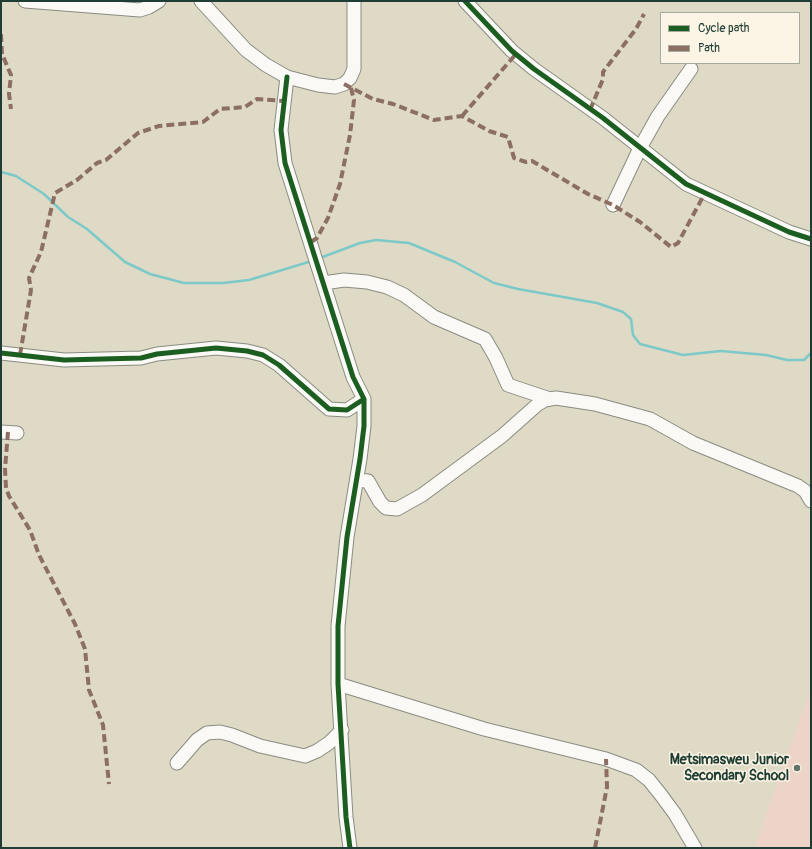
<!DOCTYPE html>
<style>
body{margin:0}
#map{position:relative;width:812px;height:849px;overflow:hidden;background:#dedac6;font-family:Pangolin,sans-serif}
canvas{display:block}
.frame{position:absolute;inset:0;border:2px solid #1f3d34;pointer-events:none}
.legend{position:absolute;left:660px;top:12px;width:140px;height:52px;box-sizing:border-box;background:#fcf5e5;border:1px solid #a4ab9e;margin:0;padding:5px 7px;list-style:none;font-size:12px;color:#1f3d34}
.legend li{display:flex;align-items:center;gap:8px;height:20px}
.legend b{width:20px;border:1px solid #a4ab9e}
</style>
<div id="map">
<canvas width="812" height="849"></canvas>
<div class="frame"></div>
<ul class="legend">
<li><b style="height:5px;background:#1b5e20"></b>Cycle path</li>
<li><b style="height:5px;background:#8d6e63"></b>Path</li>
</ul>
</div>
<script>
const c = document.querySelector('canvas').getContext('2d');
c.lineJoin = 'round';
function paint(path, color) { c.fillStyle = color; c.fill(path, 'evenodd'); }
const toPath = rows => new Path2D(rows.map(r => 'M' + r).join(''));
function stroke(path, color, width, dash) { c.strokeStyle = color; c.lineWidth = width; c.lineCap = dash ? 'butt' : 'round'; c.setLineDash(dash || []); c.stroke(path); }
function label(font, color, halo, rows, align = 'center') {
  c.font = font + ' Pangolin,sans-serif'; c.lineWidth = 3; c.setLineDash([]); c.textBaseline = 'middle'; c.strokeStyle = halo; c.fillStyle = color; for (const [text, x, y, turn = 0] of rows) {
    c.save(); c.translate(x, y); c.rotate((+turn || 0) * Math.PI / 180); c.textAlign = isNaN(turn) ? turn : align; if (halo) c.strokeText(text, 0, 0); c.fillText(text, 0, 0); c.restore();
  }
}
paint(toPath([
 [811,687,811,848,754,848]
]), '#ecd4c9');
stroke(toPath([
 [1,172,16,176,44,194,68,217,87,229,125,262,150,274,184,283,223,283,249,280,312,261],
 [320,258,360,243,376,240,409,243,455,262,494,283,518,289,597,303,623,312,631,319,633,335,640,344,683,355,721,351,766,355,787,360,804,360,811,353]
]), '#7dc9c8', 2.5);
const minor = toPath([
 [25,1,140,10,149,7,159,1],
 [201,1,246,50,266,65,287,77,318,85,335,87,344,84,350,78,354,69,354,1],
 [465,1,512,51,534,69,603,118,686,184,789,232,811,239],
 [287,77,281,130,285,163,353,377,364,399,364,426,360,459,347,537,338,626,338,684,346,817,350,848],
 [613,205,640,148,658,116,691,69],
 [324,283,344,280,367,282,387,287,404,295,434,317,485,339,496,358,508,385,550,399],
 [1,353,64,360,141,358,157,354,216,348,247,351,263,355,279,365,329,409,347,410,364,399],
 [1,432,17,433],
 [357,480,368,481,380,502,386,508,397,509,422,495,502,436,538,404,545,400,556,398,595,404,650,419,693,443,798,486,805,491,811,501],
 [338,684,484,729,606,759,636,770,649,780,661,795,675,814,695,848],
 [177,763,197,740,207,733,220,732,232,735,260,746,305,756,317,751,329,743,342,730]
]);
stroke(minor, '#8a8c81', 15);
stroke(minor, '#faf9f6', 13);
stroke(toPath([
 [1,34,2,54,11,75,9,94,11,109],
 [344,84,373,99,393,104,434,120,462,116,489,131,508,137,514,158,526,162,532,161,588,194,613,205,640,222,671,247,678,243,705,193],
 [590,110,603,79,603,72,636,29,644,14],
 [462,116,516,54],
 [311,242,317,238,328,218,340,184,350,135,354,100,351,88],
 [20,355,31,290,29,278,41,252,55,193,77,180,97,163,106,160,138,133,159,126,203,122,220,109,245,107,257,99,284,101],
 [8,432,5,469,6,488,9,496,30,530,39,555,75,624,85,649,89,690,103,725,109,784],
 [595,848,607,787,606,759]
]), '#8d6e63', 4, [8, 4]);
stroke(toPath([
 [465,1,512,51,534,69,603,118,686,184,789,232,811,239],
 [287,77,281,130,285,163,353,377,364,399,364,426,360,459,347,537,338,626,338,684,346,817,350,848],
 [1,353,64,360,141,358,157,354,216,348,247,351,263,355,279,365,329,409,347,410,364,399]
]), '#1b5e20', 5);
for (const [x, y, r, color] of [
 [797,768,4,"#627467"]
]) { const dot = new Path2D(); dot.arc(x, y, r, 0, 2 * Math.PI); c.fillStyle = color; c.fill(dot); stroke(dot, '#fcf5e5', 1.5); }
label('bold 14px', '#1f3d34', '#fcf5e5', [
 ["Metsimasweu Junior",789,760],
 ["Secondary School",789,776]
], 'right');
</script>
